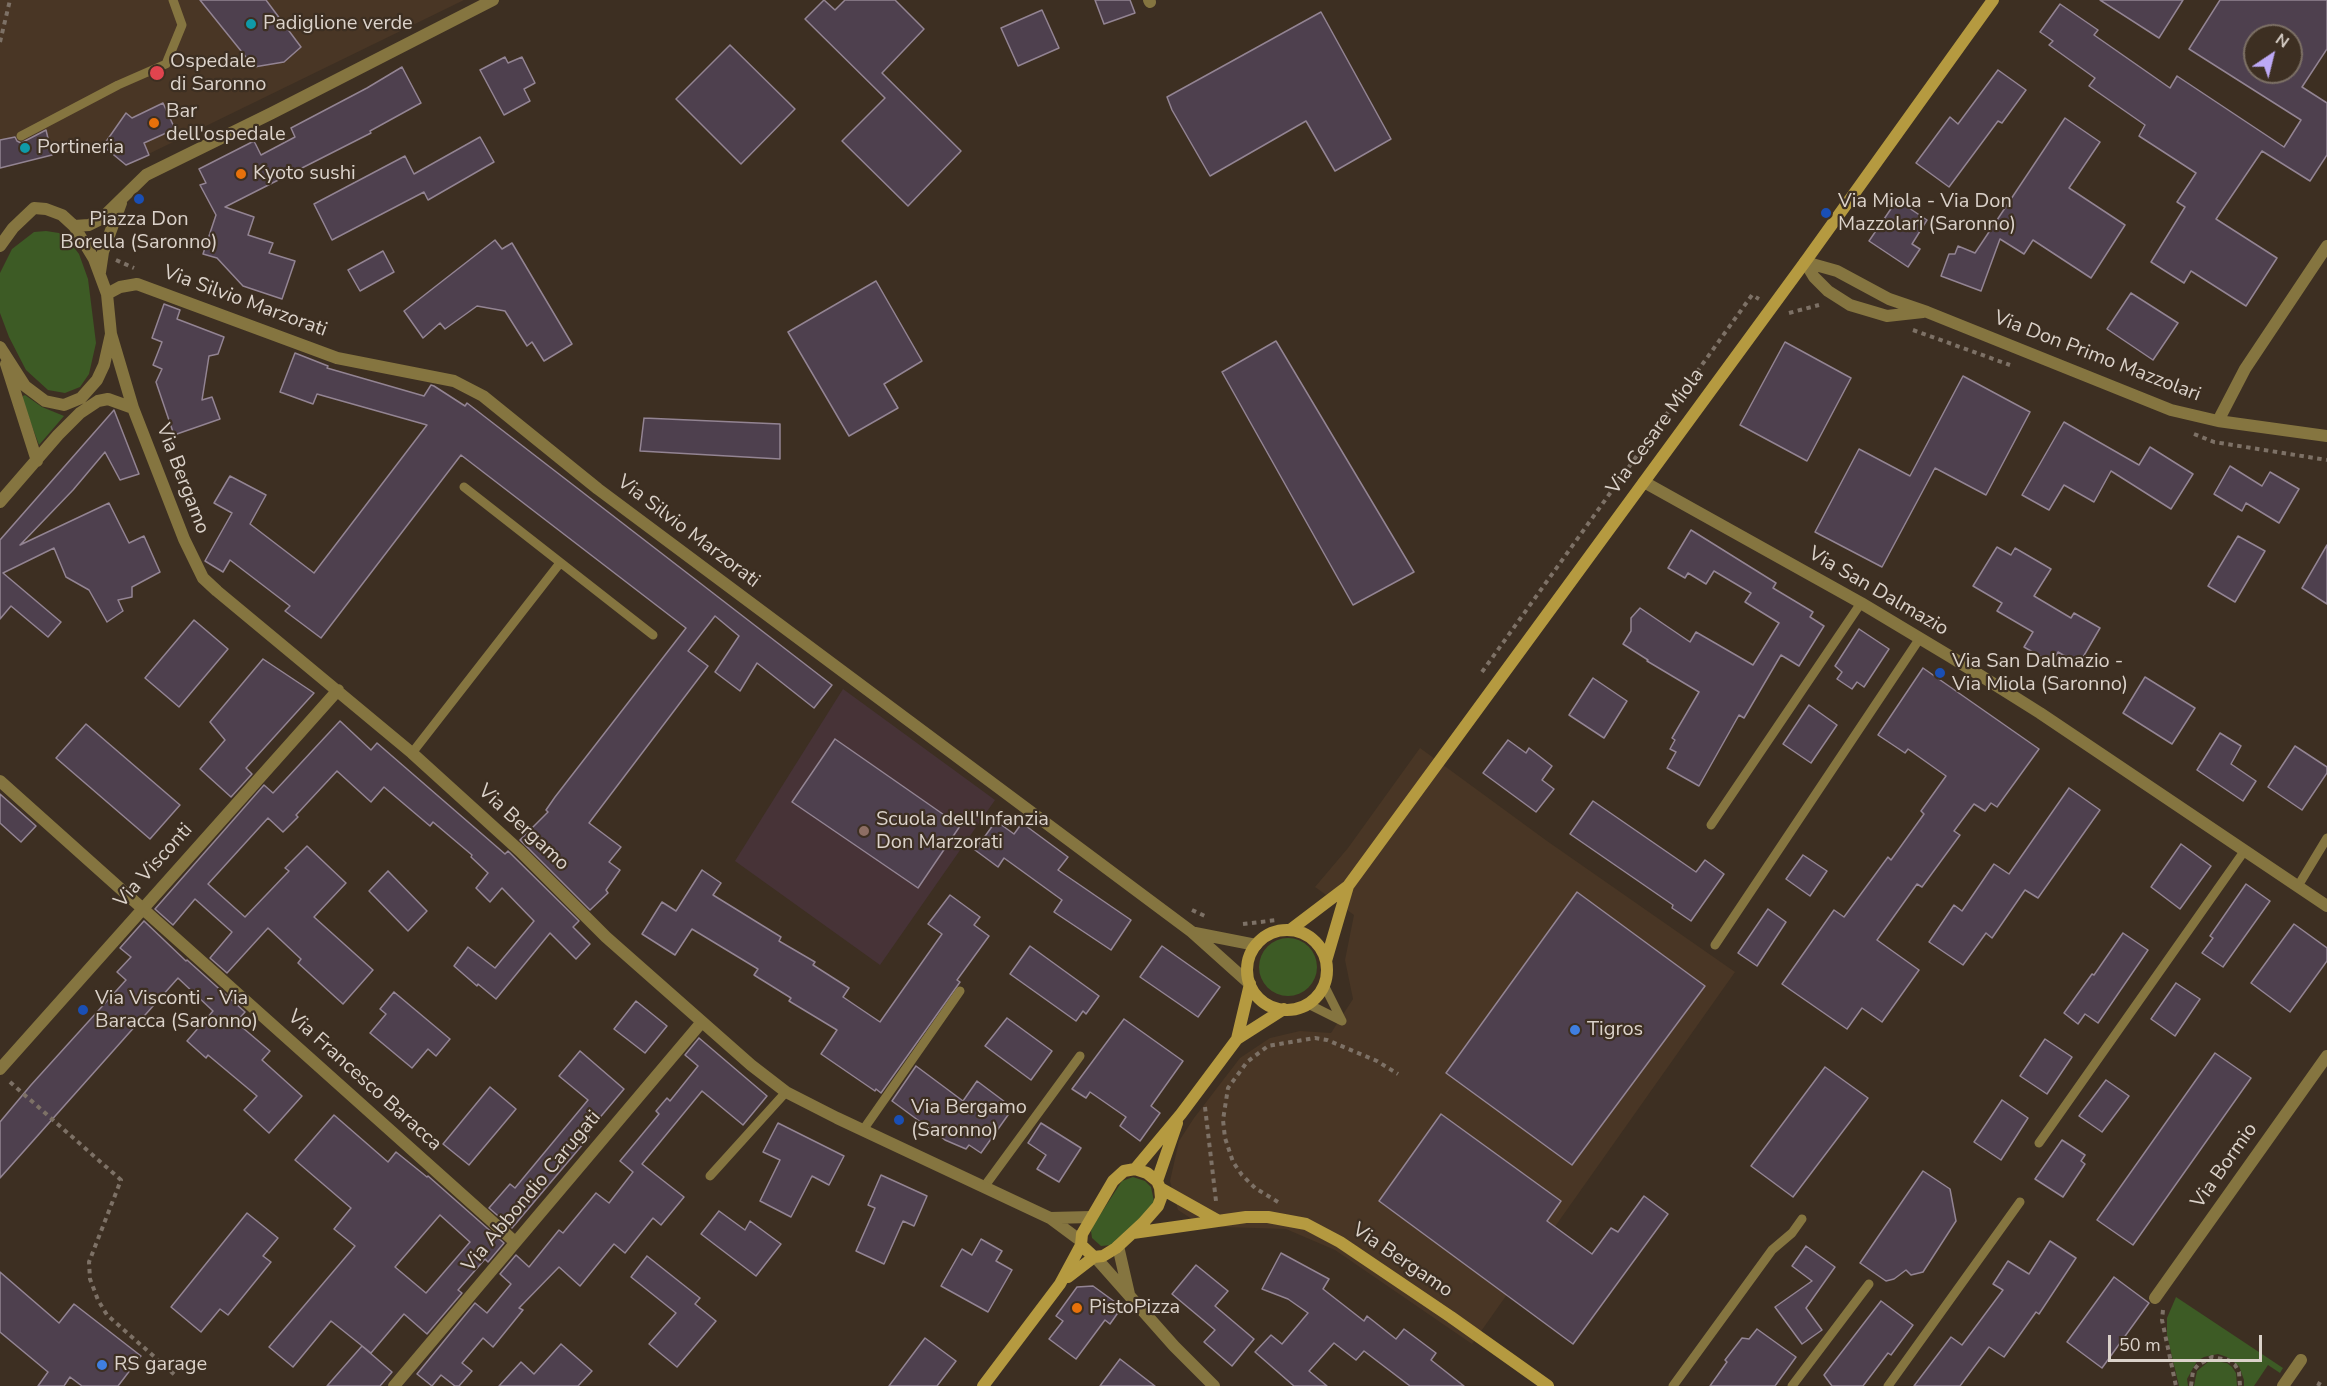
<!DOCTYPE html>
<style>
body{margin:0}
#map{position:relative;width:2327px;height:1386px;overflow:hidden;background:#3d2f22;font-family:"Nunito Sans",sans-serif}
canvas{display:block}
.north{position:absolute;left:2243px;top:24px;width:60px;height:60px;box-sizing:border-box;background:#3d2f22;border:2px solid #7c7065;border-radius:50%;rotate:35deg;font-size:16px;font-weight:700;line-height:24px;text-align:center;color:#dbd2ca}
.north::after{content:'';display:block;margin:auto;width:21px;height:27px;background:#bda9f5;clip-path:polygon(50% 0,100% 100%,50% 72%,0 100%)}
.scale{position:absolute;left:2108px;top:1335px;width:154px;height:27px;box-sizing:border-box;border:3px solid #dbd2ca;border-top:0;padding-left:8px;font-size:18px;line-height:21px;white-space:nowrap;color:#dbd2ca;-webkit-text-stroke:4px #3d2f22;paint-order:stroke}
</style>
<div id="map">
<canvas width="2327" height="1386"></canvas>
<div class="north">N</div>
<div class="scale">50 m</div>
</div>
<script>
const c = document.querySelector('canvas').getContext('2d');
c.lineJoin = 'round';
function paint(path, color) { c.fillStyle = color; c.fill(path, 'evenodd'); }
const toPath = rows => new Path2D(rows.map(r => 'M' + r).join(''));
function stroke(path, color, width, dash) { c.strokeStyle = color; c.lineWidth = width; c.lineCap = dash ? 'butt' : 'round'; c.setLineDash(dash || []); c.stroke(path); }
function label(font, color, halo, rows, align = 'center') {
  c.font = font + ' "Nunito Sans",sans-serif'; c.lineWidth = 4.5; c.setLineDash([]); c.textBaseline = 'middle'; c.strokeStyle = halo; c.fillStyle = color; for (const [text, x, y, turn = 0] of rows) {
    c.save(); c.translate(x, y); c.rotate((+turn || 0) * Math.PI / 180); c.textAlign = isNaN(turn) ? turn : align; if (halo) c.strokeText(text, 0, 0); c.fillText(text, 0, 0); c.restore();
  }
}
paint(toPath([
 [0,0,464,0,126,165,103,146,52,155,0,169],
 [1420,748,1547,841,1735,972,1472,1344,1335,1250,1286,1229,1223,1227,1195,1221,1178,1210,1170,1181,1179,1141,1194,1118,1240,1058,1270,1038,1300,1031,1331,1033,1353,999,1345,960,1354,915,1315,887,1348,848]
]), '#493625');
paint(toPath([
 [843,689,995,800,880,965,735,861]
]), '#473337');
paint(toPath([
 [46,231,59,233,69,241,79,254,88,279,96,343,89,374,80,387,65,393,48,390,26,370,9,337,0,313,0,273,12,249,34,232],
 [25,395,42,407,64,416,39,445,23,402,23,396],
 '1259 967a29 29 0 1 1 58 0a29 29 0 1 1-58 0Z',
 [1133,1177,1145,1181,1151,1187,1154,1201,1151,1208,1112,1245,1101,1246,1092,1238,1091,1231,1094,1224,1122,1181],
 [2176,1297,2283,1368,2280,1373,2268,1365,2254,1386,2244,1386,2244,1380,2239,1366,2227,1357,2218,1354,2204,1357,2197,1361,2187,1379,2188,1386,2179,1386,2167,1335,2167,1318],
 [2215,1361,2227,1363,2232,1367,2236,1373,2237,1386,2194,1386,2197,1371,2208,1362]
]), '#3d5b25');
const building = toPath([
 [200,0,266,0,301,47,284,62,254,67,200,0],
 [824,0,835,10,845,0,895,0,924,29,882,73,961,151,908,206,842,141,885,98,805,19,824,0],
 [1095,0,1130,0,1135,13,1104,24,1095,0],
 [2100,0,2183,0,2159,38,2100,0],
 [2220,0,2327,0,2327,49,2302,87,2327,103,2327,155,2310,181,2262,151,2216,219,2277,258,2246,306,2191,271,2184,283,2151,262,2185,207,2177,202,2196,173,2139,136,2145,125,2089,86,2095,78,2049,45,2053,41,2040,32,2060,4,2098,30,2094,35,2170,88,2177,76,2284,147,2301,120,2189,49,2220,0],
 [2255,36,2291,36,2291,72,2255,72,2255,36],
 [1042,10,1059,48,1018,66,1001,28,1042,10],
 [1321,12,1391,139,1335,171,1306,121,1210,176,1172,110,1167,97,1321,12],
 [730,45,795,109,741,164,676,99,730,45],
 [505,57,508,63,522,57,535,83,524,89,530,101,504,115,480,70,505,57],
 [402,67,421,103,370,131,371,133,225,207,254,217,248,235,273,243,269,253,295,261,282,299,243,286,217,258,203,254,216,215,200,185,206,183,199,169,254,141,261,155,295,137,291,128,367,88,402,67],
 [1998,70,2026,90,2002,123,1998,121,1949,187,1916,163,1950,117,1958,124,1998,70],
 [163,103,175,129,144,143,149,155,126,165,103,146,126,113,132,118,163,103],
 [2065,118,2100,142,2069,188,2125,225,2091,278,2033,240,2024,254,2000,239,1981,291,1941,276,1949,254,1955,254,1958,246,1975,253,2065,118],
 [46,130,52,155,0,168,0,140,15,137,17,141,21,143,46,130],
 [480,137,494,162,428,200,424,192,332,240,314,204,405,156,414,174,480,137],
 [1897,200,1927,220,1912,244,1920,249,1908,267,1869,241,1897,200],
 [495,240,502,249,512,243,572,344,544,361,532,342,527,346,505,311,477,306,445,329,440,323,423,338,404,311,495,240],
 [383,251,394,272,360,291,348,270,383,251],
 [876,281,922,361,884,384,898,408,849,436,788,332,876,281],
 [2131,293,2178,323,2153,360,2107,329,2131,293],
 [164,304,180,310,177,319,224,337,218,354,209,356,202,400,212,397,220,419,174,435,156,382,162,369,153,365,162,342,152,338,164,304],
 [1276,341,1414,572,1353,605,1222,372,1276,341],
 [1785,342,1851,378,1807,461,1740,425,1785,342],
 [295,353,328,366,327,368,424,396,431,385,434,386,465,406,467,403,832,685,814,708,757,663,740,691,715,672,739,636,715,616,688,651,708,666,589,823,621,847,609,862,620,870,606,890,608,893,590,910,520,840,548,812,546,810,555,797,686,628,461,455,321,638,285,611,290,606,230,560,223,572,205,561,232,513,214,503,230,476,266,495,250,524,314,573,427,425,317,394,313,404,280,392,295,353],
 [1963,376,2030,412,1986,495,1935,468,1882,567,1815,532,1859,449,1910,476,1963,376],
 [114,410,139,474,120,480,105,452,73,490,20,545,109,503,129,543,144,536,160,572,132,587,132,597,118,600,123,611,107,622,89,590,66,577,54,548,3,573,61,622,48,637,11,606,0,619,0,540,114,410],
 [644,418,780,424,780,459,640,451,644,418],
 [2064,422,2139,465,2150,447,2193,474,2171,509,2111,471,2094,502,2064,485,2049,510,2022,495,2064,422],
 [2230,466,2262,486,2270,472,2299,489,2279,523,2246,503,2242,511,2214,494,2230,466],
 [1691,530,1776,583,1773,588,1813,612,1810,617,1824,626,1799,666,1781,655,1744,718,1739,715,1699,786,1667,768,1676,752,1670,749,1675,740,1672,738,1699,692,1647,661,1648,660,1623,644,1631,631,1631,618,1640,608,1690,642,1696,632,1753,665,1779,623,1745,602,1751,593,1714,571,1706,584,1688,573,1685,578,1668,568,1691,530],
 [2238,536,2265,551,2235,602,2208,586,2238,536],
 [2327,545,2327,604,2302,588,2327,545],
 [1997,547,2011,555,2015,548,2051,569,2034,596,2071,618,2074,613,2100,628,2079,664,2058,652,2052,663,2024,647,2033,632,1997,611,2002,603,1973,586,1997,547],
 [194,620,228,649,179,707,145,678,194,620],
 [1859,629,1889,649,1864,687,1857,682,1852,689,1837,679,1842,672,1835,666,1859,629],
 [263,659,314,693,246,768,252,774,231,797,200,769,225,740,210,722,263,659],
 [1923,668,2039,749,1997,807,1991,803,1985,811,1974,804,1954,831,1960,835,1922,887,1917,884,1877,940,1919,970,1882,1022,1862,1008,1847,1029,1782,984,1834,910,1844,917,1888,857,1891,860,1924,814,1921,811,1946,776,1908,749,1905,753,1878,735,1923,668],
 [2145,677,2195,708,2172,744,2123,713,2145,677],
 [1593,678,1627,701,1604,738,1569,715,1593,678],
 [1809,705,1837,725,1811,763,1783,744,1809,705],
 [340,721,371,750,377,743,505,854,508,851,579,921,573,927,590,944,576,959,550,933,496,999,478,984,477,986,454,966,468,947,495,968,534,921,502,888,490,902,476,888,488,873,471,857,472,855,433,822,430,826,384,787,371,802,337,771,296,815,298,817,283,832,268,818,208,884,245,917,289,871,285,868,307,846,346,883,314,917,373,970,343,1004,298,963,301,959,268,928,227,973,210,958,232,932,195,899,173,925,155,909,264,785,273,793,340,721],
 [86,724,180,805,150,839,56,758,86,724],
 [2220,733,2241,746,2231,764,2256,781,2243,801,2197,770,2220,733],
 [835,739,960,826,918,888,792,802,835,739],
 [1508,740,1526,753,1529,748,1552,766,1542,780,1554,789,1536,812,1483,773,1508,740],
 [2295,746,2327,767,2327,773,2302,810,2268,787,2295,746],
 [2069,788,2100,810,2038,898,2025,890,1992,938,1986,933,1963,965,1929,942,1954,905,1962,911,1994,864,2009,874,2069,788],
 [0,794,36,826,21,842,0,823,0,794],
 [1593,801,1696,872,1705,860,1724,874,1691,921,1672,908,1673,905,1570,834,1593,801],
 [996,821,1014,834,1022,823,1068,857,1058,870,1131,920,1111,950,1054,912,1062,900,1004,858,998,867,975,850,996,821],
 [2181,844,2211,866,2180,909,2151,887,2181,844],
 [1803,855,1827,871,1810,896,1786,879,1803,855],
 [702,870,721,883,713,895,781,937,779,941,815,962,813,965,849,988,843,997,880,1022,942,934,928,924,950,895,980,917,974,925,989,936,957,980,960,982,881,1093,876,1089,875,1091,821,1054,837,1030,789,1001,791,998,754,975,758,969,692,929,675,955,642,934,662,902,676,911,702,870],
 [388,871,427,911,408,931,369,891,388,871],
 [2246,884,2270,901,2223,967,2202,953,2213,938,2210,936,2246,884],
 [1577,892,1705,986,1572,1165,1446,1073,1577,892],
 [1768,909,1786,922,1757,966,1738,953,1768,909],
 [144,921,186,961,187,960,245,1012,236,1022,270,1051,262,1060,302,1096,269,1133,244,1110,257,1096,208,1055,206,1058,187,1041,213,1011,178,978,0,1178,0,1122,31,1085,126,980,117,972,131,957,120,948,144,921],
 [2294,924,2327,948,2327,961,2290,1012,2251,983,2294,924],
 [2123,933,2148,950,2098,1023,2085,1014,2078,1024,2064,1013,2092,974,2094,975,2123,933],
 [1030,946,1099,996,1086,1014,1083,1011,1076,1021,1010,974,1030,946],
 [1162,946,1220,987,1198,1017,1140,977,1162,946],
 [2176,983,2200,999,2175,1036,2151,1019,2176,983],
 [394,992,450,1039,436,1056,428,1049,412,1068,370,1033,386,1014,380,1009,394,992],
 [636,1001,667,1026,645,1053,614,1029,636,1001],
 [1007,1018,1052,1051,1031,1080,985,1046,1007,1018],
 [1124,1019,1183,1061,1151,1106,1160,1113,1140,1141,1120,1126,1126,1117,1090,1092,1086,1098,1072,1089,1124,1019],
 [699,1038,767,1096,743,1125,702,1091,642,1164,684,1197,661,1225,653,1218,625,1253,614,1244,580,1286,559,1267,519,1308,523,1310,493,1347,483,1338,462,1363,472,1371,459,1386,455,1386,441,1375,432,1386,417,1374,475,1303,487,1313,511,1284,500,1274,516,1255,529,1267,559,1230,563,1233,596,1193,609,1203,633,1172,620,1161,659,1114,656,1111,667,1098,670,1101,698,1066,685,1055,699,1038],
 [2045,1039,2072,1057,2047,1094,2020,1076,2045,1039],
 [580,1051,624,1089,586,1134,589,1137,512,1228,489,1208,510,1184,515,1188,588,1100,559,1076,580,1051],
 [2215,1053,2251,1078,2133,1245,2097,1220,2215,1053],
 [916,1066,963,1101,977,1081,1013,1108,981,1153,969,1145,966,1149,945,1140,892,1101,916,1066],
 [1825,1067,1868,1098,1793,1197,1751,1166,1825,1067],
 [2106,1080,2129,1096,2102,1132,2079,1116,2106,1080],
 [490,1087,516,1109,469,1165,443,1144,490,1087],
 [2002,1100,2028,1118,2001,1160,1974,1142,2002,1100],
 [1441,1114,1561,1201,1547,1221,1592,1254,1611,1228,1618,1232,1644,1196,1668,1214,1573,1344,1379,1201,1441,1114],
 [334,1115,388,1162,396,1152,427,1177,428,1176,504,1243,488,1262,485,1259,458,1290,462,1293,427,1334,404,1314,371,1353,331,1321,293,1367,269,1347,355,1246,334,1229,351,1208,295,1160,334,1115],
 [440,1215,470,1242,426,1293,395,1267,440,1215],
 [778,1123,844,1156,829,1185,812,1176,791,1217,760,1201,780,1160,763,1152,778,1123],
 [1041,1123,1081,1148,1059,1182,1037,1169,1046,1155,1028,1143,1041,1123],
 [2062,1140,2085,1155,2081,1161,2085,1164,2063,1197,2035,1179,2062,1140],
 [1923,1171,1950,1189,1956,1221,1923,1272,1911,1275,1906,1270,1894,1279,1886,1281,1860,1263,1923,1171],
 [881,1175,927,1196,914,1226,903,1221,884,1264,856,1251,875,1208,868,1205,881,1175],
 [719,1211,745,1230,750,1221,781,1244,756,1276,701,1234,719,1211],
 [247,1213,278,1238,263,1256,271,1262,228,1315,220,1309,201,1332,171,1307,247,1213],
 [981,1239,1002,1251,996,1261,1012,1270,988,1312,941,1286,962,1249,972,1255,981,1239],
 [2050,1241,2076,1258,2039,1314,2036,1312,2004,1357,1989,1347,1960,1386,1914,1386,1951,1337,1962,1345,2003,1290,1993,1284,2008,1261,2029,1274,2050,1241],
 [1806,1246,1835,1267,1806,1308,1822,1330,1802,1344,1775,1307,1812,1281,1792,1266,1806,1246],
 [1281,1253,1329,1279,1323,1289,1364,1321,1367,1316,1396,1339,1404,1329,1436,1353,1431,1360,1464,1386,1410,1386,1364,1351,1356,1360,1334,1343,1309,1371,1327,1386,1294,1386,1255,1352,1271,1335,1282,1344,1308,1313,1288,1299,1262,1289,1281,1253],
 [647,1256,700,1298,695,1304,716,1321,677,1367,649,1344,676,1313,631,1277,647,1256],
 [1196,1265,1228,1291,1215,1306,1254,1339,1232,1366,1204,1342,1215,1330,1172,1294,1196,1265],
 [0,1272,59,1323,74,1304,141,1356,118,1386,82,1386,70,1377,64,1386,38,1386,48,1372,0,1332,0,1272],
 [2114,1277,2149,1303,2102,1368,2067,1342,2114,1277],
 [1093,1286,1122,1307,1110,1324,1105,1320,1076,1359,1049,1339,1063,1321,1056,1316,1077,1287,1093,1286],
 [1881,1301,1913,1325,1891,1355,1888,1353,1863,1386,1832,1386,1824,1375,1881,1301],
 [1757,1329,1796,1357,1775,1386,1710,1386,1727,1362,1725,1360,1742,1338,1749,1339,1757,1329],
 [925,1338,956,1361,937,1386,889,1386,925,1338],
 [561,1344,592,1371,578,1386,499,1386,521,1362,534,1374,561,1344],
 [362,1346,392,1372,380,1386,327,1386,362,1346],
 [1120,1359,1155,1386,1100,1386,1120,1359]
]);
paint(building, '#4e404e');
stroke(building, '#938493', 1.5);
stroke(toPath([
 [0,42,10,0],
 [116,260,134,268],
 [1789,313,1819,305],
 [1913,330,2010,365],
 [2194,434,2214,442,2327,460],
 [1482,672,1752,295,1759,299],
 [1192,910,1207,917],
 [1243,924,1277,920],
 [10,1082,121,1180,89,1262,90,1279,98,1300,107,1315,175,1375],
 [1205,1107,1216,1201],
 [1278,1202,1255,1188,1242,1175,1233,1162,1225,1138,1223,1120,1228,1088,1247,1062,1268,1046,1315,1038,1327,1040,1377,1061,1398,1074],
 [2163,1310,2162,1320,2176,1386],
 [2191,1386,2193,1371,2198,1365,2212,1357,2228,1360,2235,1365,2239,1372,2240,1386],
 [2318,1386,2320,1382]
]), '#7d7166', 4, [4.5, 4.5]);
stroke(toPath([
 [21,136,118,85,166,64,182,25,173,0],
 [464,487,653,635],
 [412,753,560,563],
 [1711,825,1861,603],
 [2298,886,2327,838],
 [1715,945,1920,638],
 [1324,985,1342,1021],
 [1308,1004,1342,1021],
 [863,1130,960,991],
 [2039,1143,2245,850],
 [710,1176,786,1092],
 [984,1187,1080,1056],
 [1673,1386,1772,1250,1792,1233,1802,1219],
 [1792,1386,1869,1284],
 [1888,1386,2020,1202]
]), '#857540', 9);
stroke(toPath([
 [1149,0,1150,2],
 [74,226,89,225,101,219,146,175,272,113,493,0],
 [0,246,13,228,34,208,46,209,62,215,74,226,94,259,107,294,111,334,104,365,97,380,81,398,64,405,45,401,25,386,0,347],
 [1805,262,1837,271,1889,299,1927,312,2171,410,2218,421,2327,436],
 [1805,262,1814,277,1828,291,1850,305,1887,316,1923,312],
 [100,272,103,252,121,203],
 [107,294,120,287,137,284,337,358,454,381,483,396,598,489,1192,932,1250,984],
 [111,334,133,408,184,539,203,578,217,591,412,753,520,851,606,937,751,1065,786,1092,837,1118,1050,1218,1081,1241],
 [6,364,37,461],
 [2218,421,2245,369,2327,246],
 [1644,482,1861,603,1951,657,2040,713,2327,906],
 [0,502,58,435,80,413,98,401,108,399,133,408],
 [0,781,515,1242],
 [1195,933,1256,945],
 [0,1069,338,690],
 [1050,1218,1091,1217],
 [1118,1246,1129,1294],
 [1096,1258,1174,1346,1214,1386],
 [2155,1298,2327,1056],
 [394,1386,701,1023],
 [2283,1386,2301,1360]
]), '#857540', 12);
stroke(toPath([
 [1290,930,1348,886,1805,262,1993,0],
 '1247 970a40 40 0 1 1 80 0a40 40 0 1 1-80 0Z',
 [1326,961,1348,886],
 [1237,1039,1250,984],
 [1135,1169,1147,1173,1157,1181,1160,1188,1161,1198,1158,1206,1143,1223,1116,1248,1103,1256,1094,1257,1081,1245,1082,1234,1113,1181,1124,1171,1135,1169],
 [1135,1169,1181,1114,1237,1039,1284,1009],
 [1157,1181,1177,1123],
 [1160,1188,1217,1220],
 [1133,1233,1246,1217,1268,1217,1306,1224,1340,1242,1451,1317,1548,1386],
 [1068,1277,1094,1257],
 [983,1386,1060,1284,1081,1245]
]), '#b59a40', 12);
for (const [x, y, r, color] of [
 [251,24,6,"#0f9aa8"],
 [157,73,8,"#e0444e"],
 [154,123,6,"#e8710a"],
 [25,148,6,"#0f9aa8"],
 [241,174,6,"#e8710a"],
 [139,199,6,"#1a4fb4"],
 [1826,213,6,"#1a4fb4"],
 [1940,673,6,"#1a4fb4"],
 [864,831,6,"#8d6e63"],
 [83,1010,6,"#1a4fb4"],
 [1575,1030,6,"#3f7fe0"],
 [899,1120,6,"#1a4fb4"],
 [1077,1308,6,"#e8710a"],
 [102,1365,6,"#3f7fe0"]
]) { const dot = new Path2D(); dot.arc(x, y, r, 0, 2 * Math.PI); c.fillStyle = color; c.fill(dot); stroke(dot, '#3d2f22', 2); }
label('20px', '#dbd2ca', '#3d2f22', [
 ["Padiglione verde",263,24],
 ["Ospedale",170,62],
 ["di Saronno",170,85],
 ["Bar",166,112],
 ["dell'ospedale",166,135],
 ["Portineria",37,148],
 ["Kyoto sushi",253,174],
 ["Via Miola - Via Don",1838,202],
 ["Mazzolari (Saronno)",1838,225],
 ["Piazza Don",139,220,"center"],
 ["Borella (Saronno)",139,243,"center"],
 ["Via San Dalmazio -",1952,662],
 ["Via Miola (Saronno)",1952,685],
 ["Scuola dell'Infanzia",876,820],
 ["Don Marzorati",876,843],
 ["Via Visconti - Via",95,999],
 ["Baracca (Saronno)",95,1022],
 ["Tigros",1587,1030],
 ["Via Bergamo",911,1108],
 ["(Saronno)",911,1131],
 ["PistoPizza",1089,1308],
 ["RS garage",114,1365]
], 'left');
label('20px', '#dbd2ca', '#3d2f22', [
 ["Via Silvio Marzorati",245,302,20],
 ["Via Don Primo Mazzolari",2097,357,21],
 ["Via Cesare Miola",1656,432,-54],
 ["Via Bergamo",182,479,69],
 ["Via Silvio Marzorati",688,532,37],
 ["Via San Dalmazio",1878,592,30],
 ["Via Bergamo",523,828,43],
 ["Via Visconti",154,866,-48],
 ["Via Francesco Baracca",364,1081,42],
 ["Via Bormio",2225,1166,-55],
 ["Via Abbondio Carugati",532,1192,-50],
 ["Via Bergamo",1402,1261,34]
]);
</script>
